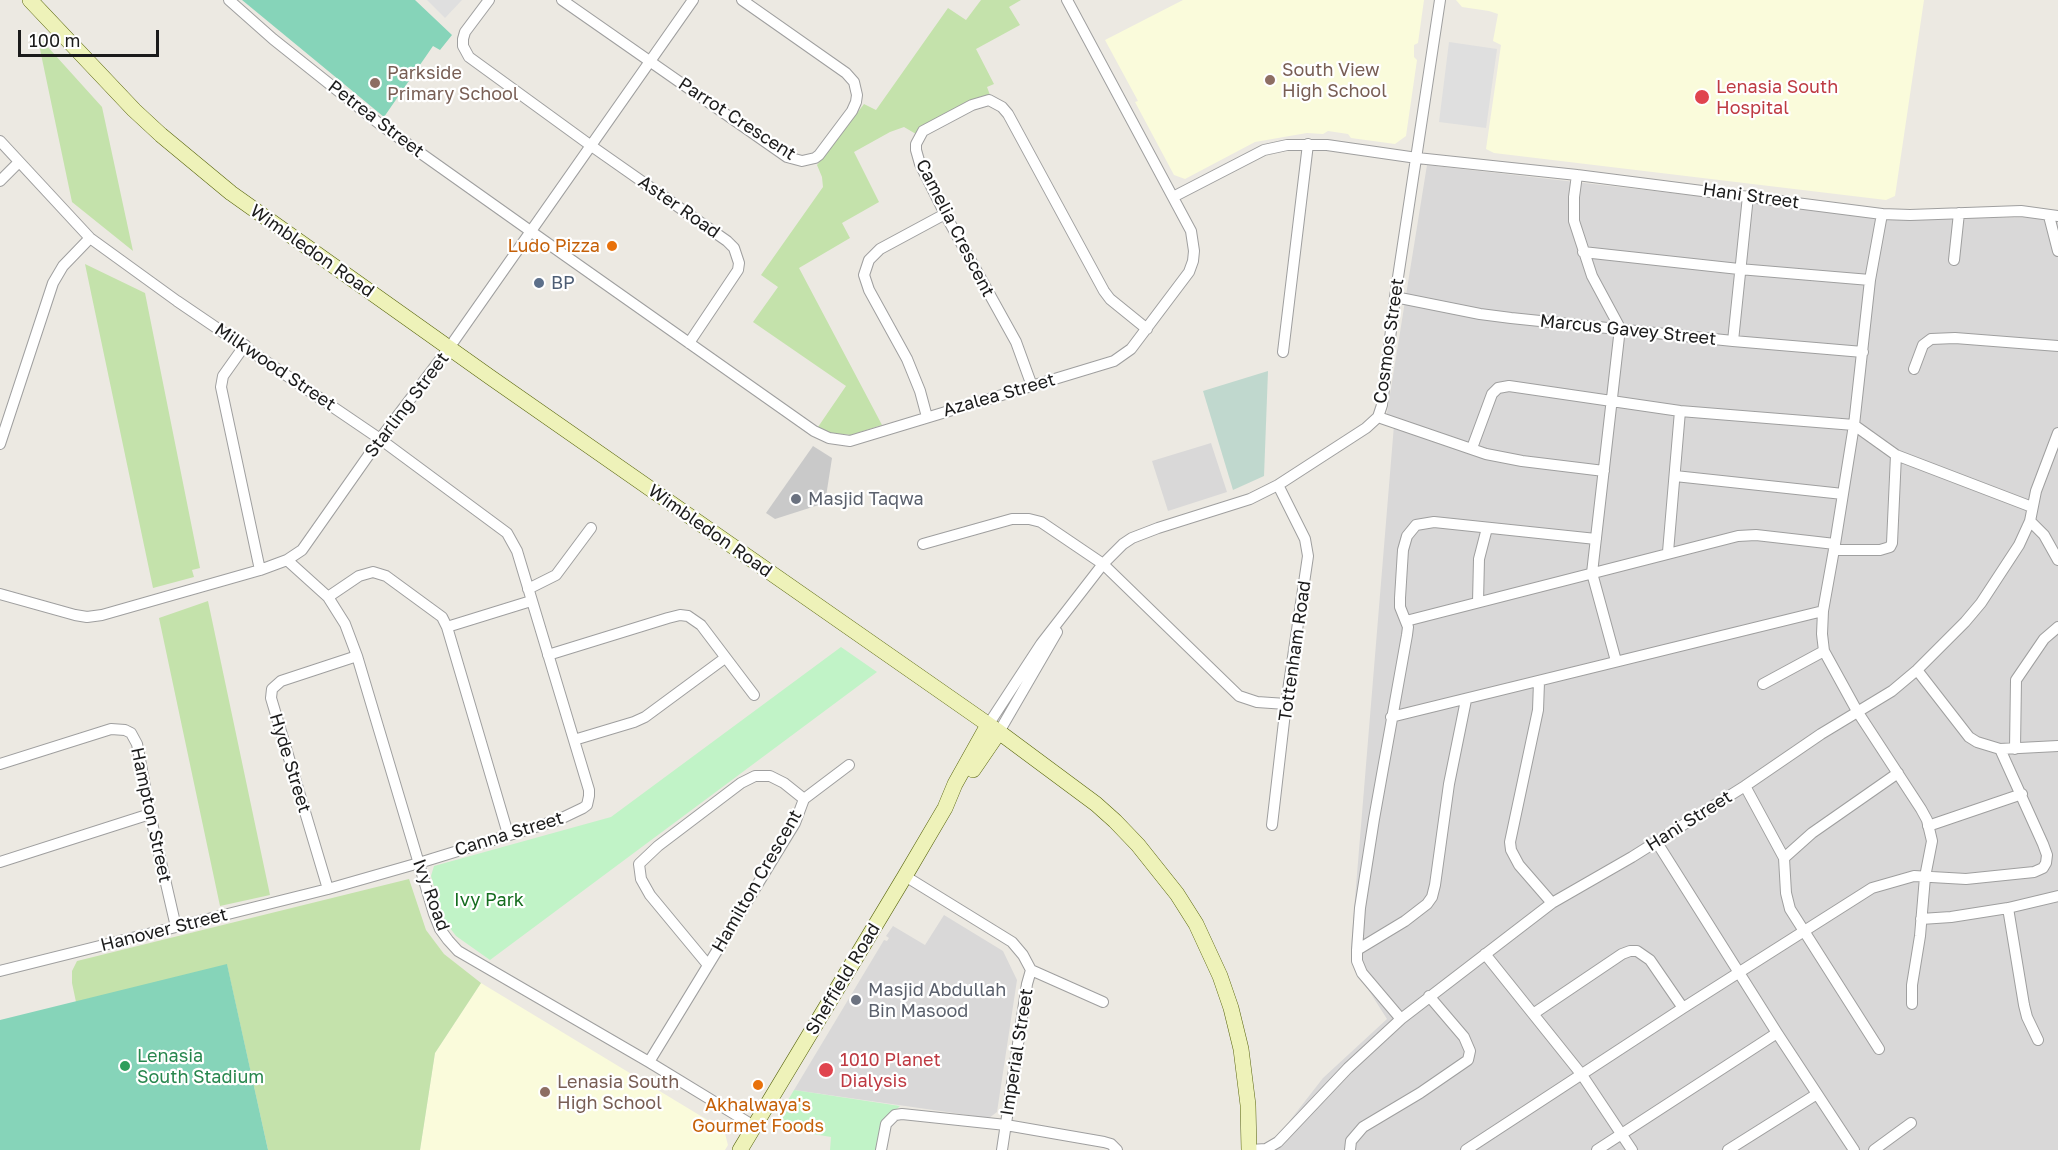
<!DOCTYPE html>
<style>
body{margin:0}
#map{position:relative;width:2058px;height:1150px;overflow:hidden;background:#ece9e2;font-family:"Golos Text",sans-serif}
canvas{display:block}
.scale{position:absolute;left:18px;top:30px;width:141px;height:27px;box-sizing:border-box;border:3px solid #1b1b1b;border-top:0;padding-left:8px;font-size:18px;line-height:21px;white-space:nowrap;color:#1b1b1b;-webkit-text-stroke:4px #fff;paint-order:stroke}
</style>
<div id="map">
<canvas width="2058" height="1150"></canvas>
<div class="scale">100 m</div>
</div>
<script>
const c = document.querySelector('canvas').getContext('2d');
c.lineJoin = 'round';
function paint(path, color) { c.fillStyle = color; c.fill(path, 'evenodd'); }
const toPath = rows => new Path2D(rows.map(r => 'M' + r).join(''));
function stroke(path, color, width, dash) { c.strokeStyle = color; c.lineWidth = width; c.lineCap = dash ? 'butt' : 'round'; c.setLineDash(dash || []); c.stroke(path); }
function label(font, color, halo, rows, align = 'center') {
  c.font = font + ' "Golos Text",sans-serif'; c.lineWidth = 4.5; c.setLineDash([]); c.textBaseline = 'middle'; c.strokeStyle = halo; c.fillStyle = color; for (const [text, x, y, turn = 0] of rows) {
    c.save(); c.translate(x, y); c.rotate((+turn || 0) * Math.PI / 180); c.textAlign = isNaN(turn) ? turn : align; if (halo) c.strokeText(text, 0, 0); c.fillText(text, 0, 0); c.restore();
  }
}
paint(toPath([
 [1427,165,1890,218,2058,217,2058,1150,1267,1150,1323,1078,1387,1019,1352,964,1351,947,1394,425,1386,419],
 [1211,443,1227,492,1168,511,1152,461],
 [944,915,1003,951,1017,980,997,1112,989,1118,794,1090,884,940,887,941,889,938,886,936,893,926,925,945]
]), '#d9d8d8');
paint(toPath([
 [1183,0,1424,0,1418,43,1414,45,1414,57,1417,60,1406,136,1395,144,1351,138,1348,134,1328,131,1323,134,1307,133,1255,142,1185,179,1174,175,1135,102,1138,101,1105,40],
 [1456,0,1924,0,1895,196,1886,200,1494,153,1486,149,1501,45,1493,41,1498,14,1489,11,1462,7],
 [481,983,724,1130,728,1145,725,1150,420,1150,435,1053]
]), '#fafbdb');
paint(toPath([
 [813,446,832,458,825,503,775,519,766,513]
]), '#c9c9c9');
paint(toPath([
 [981,0,1021,0,1009,7,1020,25,976,49,994,84,987,87,990,95,965,105,916,134,904,127,890,132,854,152,879,202,842,223,850,238,799,268,882,425,851,435,830,433,818,427,846,386,753,322,778,287,761,275,823,187,822,177,817,165,864,104,876,110,948,8,966,20],
 [37,35,102,107,133,251,72,202],
 [85,264,145,293,200,568,192,570,194,577,153,588],
 [208,601,270,895,220,906,159,618],
 [409,879,426,930,444,954,481,983,435,1053,420,1150,268,1150,227,965,76,1002,72,983,72,971,77,961]
]), '#c4e2ab');
paint(toPath([
 [1268,371,1264,476,1233,490,1203,391]
]), '#c0d8ce');
paint(toPath([
 [841,647,877,672,490,960,456,936,444,920,431,876,434,866,611,817],
 [794,1090,900,1106,883,1122,877,1150,830,1150,831,1137,772,1127]
]), '#c1f3c7');
paint(toPath([
 [242,0,415,0,452,35,440,50,433,46,384,117],
 [227,964,268,1150,0,1150,0,1020]
]), '#86d4b9');
paint(toPath([
 [427,0,462,0,445,18],
 [1449,42,1497,49,1486,128,1439,122]
]), '#dfdfdf');
const street = toPath([
 [229,0,273,39,381,125,560,252,814,431,829,438,850,441,1114,361,1131,349,1189,272,1193,261,1194,251,1191,231,1067,0],
 [489,0,465,32,463,39,463,46,469,57,590,145,727,241,734,248,739,263,738,270,689,343],
 [562,0,787,157,802,161,815,158,819,155,852,111,856,102,857,95,854,82,846,73,742,0],
 [0,141,90,238,177,301,380,439,507,533,517,551,589,790,589,796,587,805,583,808,558,820,419,863,328,889,0,971],
 [1577,175,1574,197,1574,221,1592,276,1620,328,1592,573,1616,661],
 [0,181,19,162],
 [1173,197,1264,150,1287,145,1327,145,1417,158,1577,175,1882,214,1910,215,2021,211,2058,216],
 [1882,214,1870,280,1854,425,1835,544,1823,611,1822,634,1824,651,1857,711,1921,809,1927,820,1932,841,1925,877,1920,936,1912,985,1912,1004],
 [2049,216,2058,251],
 [1583,252,1739,269,1870,280],
 [1954,260,1959,213],
 [1395,297,1480,314,1511,318,1733,341,1863,352],
 [1733,341,1748,196],
 [245,345,223,376,221,387,260,570],
 [1283,352,1308,144],
 [1914,369,1923,345,1931,339,1955,338,2058,346],
 [1032,386,1016,342,945,214,920,164,916,150,916,144,923,131,972,105,989,100,1002,107,1008,114,1104,291,1110,299,1147,329],
 [927,417,920,391,907,359,869,290,864,275,869,260,880,249,945,214],
 [1378,417,1486,454,1522,461,1604,471],
 [0,444,53,283,63,266,90,238],
 [1472,448,1492,394,1498,388,1509,386,1680,411,1854,425,1896,455,2032,507],
 [1675,476,1843,494],
 [2030,521,2044,535,2058,560],
 [923,544,1012,519,1029,519,1041,522,1103,564,1239,696,1257,702,1286,704],
 [1834,550,1880,550,1890,547,1892,543,1896,455],
 [1668,552,1680,411],
 [287,560,328,597,345,624,357,656,434,914,440,929,448,940,458,951,649,1062,754,1126],
 [528,589,556,575,591,528],
 [0,594,75,615,87,617,102,615,260,570,287,560,302,550,380,439,449,348,693,0],
 [328,597,359,576,373,572,386,576,442,617,447,627,508,834],
 [1478,602,1479,559,1487,528],
 [1406,621,1738,536,1756,535,1835,544],
 [447,627,531,601],
 [548,655,668,618,680,615,688,616,701,625,754,695],
 [1917,670,1969,737,1977,742,2000,749,2058,746],
 [1539,682,1538,710,1510,842,1511,850,1519,865,1552,903],
 [1763,684,1824,651],
 [1391,717,1823,611],
 [988,725,1041,644,1103,564,1123,544,1132,538,1158,528,1250,499,1278,485,1366,428,1378,417,1382,405,1395,297,1440,0],
 [999,732,1057,632],
 [574,740,634,722,645,717,725,658],
 [2015,749,2016,680,2044,639,2058,627],
 [0,764,111,729,125,730,131,733,137,744,139,754,150,814,176,927],
 [1745,786,1784,858,1786,893,1790,909,1879,1049],
 [804,799,849,765],
 [1272,825,1286,704,1308,556,1305,539,1278,485],
 [1928,826,2022,794],
 [1656,841,1777,1033,1854,1150],
 [1784,858,1812,833,1898,773],
 [0,862,150,814],
 [905,876,1012,942,1023,955,1031,970,1027,984,1002,1150],
 [328,889,271,698,272,689,281,681,357,656],
 [2008,908,2024,1005,2027,1017,2038,1040],
 [1921,919,1951,917,2008,908,2058,896],
 [1357,950,1405,921,1427,904,1432,897,1435,885,1449,784,1466,700],
 [1485,954,1582,1075,1632,1150],
 [1031,970,1103,1002],
 [1533,1014,1622,954,1630,951,1637,951,1650,960,1683,1008],
 [1401,1019,1362,973,1357,961,1357,950,1360,908,1374,819,1407,635,1408,627,1400,607,1400,598,1403,550,1407,536,1416,525,1434,522,1596,539],
 [649,1062,795,823,804,799,784,783,770,776,755,776,741,783,658,846,639,864,641,879,650,895,708,965],
 [881,1150,886,1124,895,1115,902,1114,1006,1125,1104,1142,1111,1144,1117,1150],
 [1250,1150,1266,1149,1278,1142,1348,1068,1401,1019,1552,903,1632,857,1745,786,1821,734,1892,691,1917,670,1965,622,1981,603,2019,545,2030,521,2036,491,2058,433],
 [1350,1150,1351,1141,1363,1127,1420,1093,1468,1060,1470,1051,1464,1037,1429,996],
 [1466,1150,1683,1008,1872,888,1914,876,1966,879,2034,872,2043,868,2046,863,2047,855,2043,844,2000,749],
 [1597,1150,1777,1033],
 [1728,1150,1817,1094],
 [1874,1150,1911,1123]
]);
const secondary = toPath([
 [30,0,134,110,161,135,231,193,490,377,999,732,1096,804,1115,821,1138,845,1177,894,1196,924,1220,976,1231,1008,1241,1049,1248,1105,1249,1150],
 [973,770,999,732],
 [740,1150,905,876,945,808,955,784,988,725]
]);
stroke(street, '#9f9f9f', 12);
stroke(secondary, '#59660e', 16);
stroke(street, '#fff', 10);
stroke(secondary, '#eef2b9', 15);
for (const [x, y, r, color] of [
 [1270,80,6,"#8d6e63"],
 [375,83,6,"#8d6e63"],
 [1702,97,8,"#e0444e"],
 [612,246,6,"#e8710a"],
 [539,283,6,"#5c6f8a"],
 [796,499,6,"#6b7280"],
 [856,1000,6,"#6b7280"],
 [125,1066,6,"#2e9e5b"],
 [826,1070,8,"#e0444e"],
 [758,1085,6,"#e8710a"],
 [545,1092,6,"#8d6e63"]
]) { const dot = new Path2D(); dot.arc(x, y, r, 0, 2 * Math.PI); c.fillStyle = color; c.fill(dot); stroke(dot, '#fff', 2); }
label('18px', '#785e54', '#fff', [
 ["South View",1282,70],
 ["High School",1282,91],
 ["Parkside",387,73],
 ["Primary School",387,94],
 ["Lenasia South",557,1082],
 ["High School",557,1103]
], 'left');
label('18px', '#be3a42', '#fff', [
 ["Lenasia South",1716,87],
 ["Hospital",1716,108],
 ["1010 Planet",840,1060],
 ["Dialysis",840,1081]
], 'left');
label('18px', '#1b1b1b', '#fff', [
 ["Petrea Street",376,119,37],
 ["Parrot Crescent",737,119,33],
 ["Hani Street",1751,196,8],
 ["Aster Road",679,207,35],
 ["Camelia Crescent",955,228,63],
 ["Wimbledon Road",312,251,35],
 ["Marcus Gavey Street",1628,330,6],
 ["Cosmos Street",1389,341,-82],
 ["Milkwood Street",275,367,34],
 ["Azalea Street",999,395,-16],
 ["Starling Street",407,405,-53],
 ["Wimbledon Road",710,531,35],
 ["Tottenham Road",1295,651,-82],
 ["Hyde Street",290,763,73],
 ["Hampton Street",151,815,78],
 ["Hani Street",1689,821,-32],
 ["Canna Street",509,834,-17],
 ["Hamilton Crescent",757,881,-60],
 ["Ivy Road",431,895,70],
 ["Hanover Street",164,930,-14],
 ["Sheffield Road",843,979,-59],
 ["Imperial Street",1017,1052,-81]
]);
label('18px', '#c56008', '#fff', [
 ["Ludo Pizza",600,246],
 ["Akhalwaya's",758,1105,"center"],
 ["Gourmet Foods",758,1126,"center"]
], 'right');
label('18px', '#4e5e75', '#fff', [
 ["BP",551,283]
], 'left');
label('18px', '#5b616d', '#fff', [
 ["Masjid Taqwa",808,499],
 ["Masjid Abdullah",868,990],
 ["Bin Masood",868,1011]
], 'left');
label('18px', '#156d1f', '#fff', [
 ["Ivy Park",489,900]
]);
label('18px', '#27864d', '#fff', [
 ["Lenasia",137,1056],
 ["South Stadium",137,1077]
], 'left');
</script>
